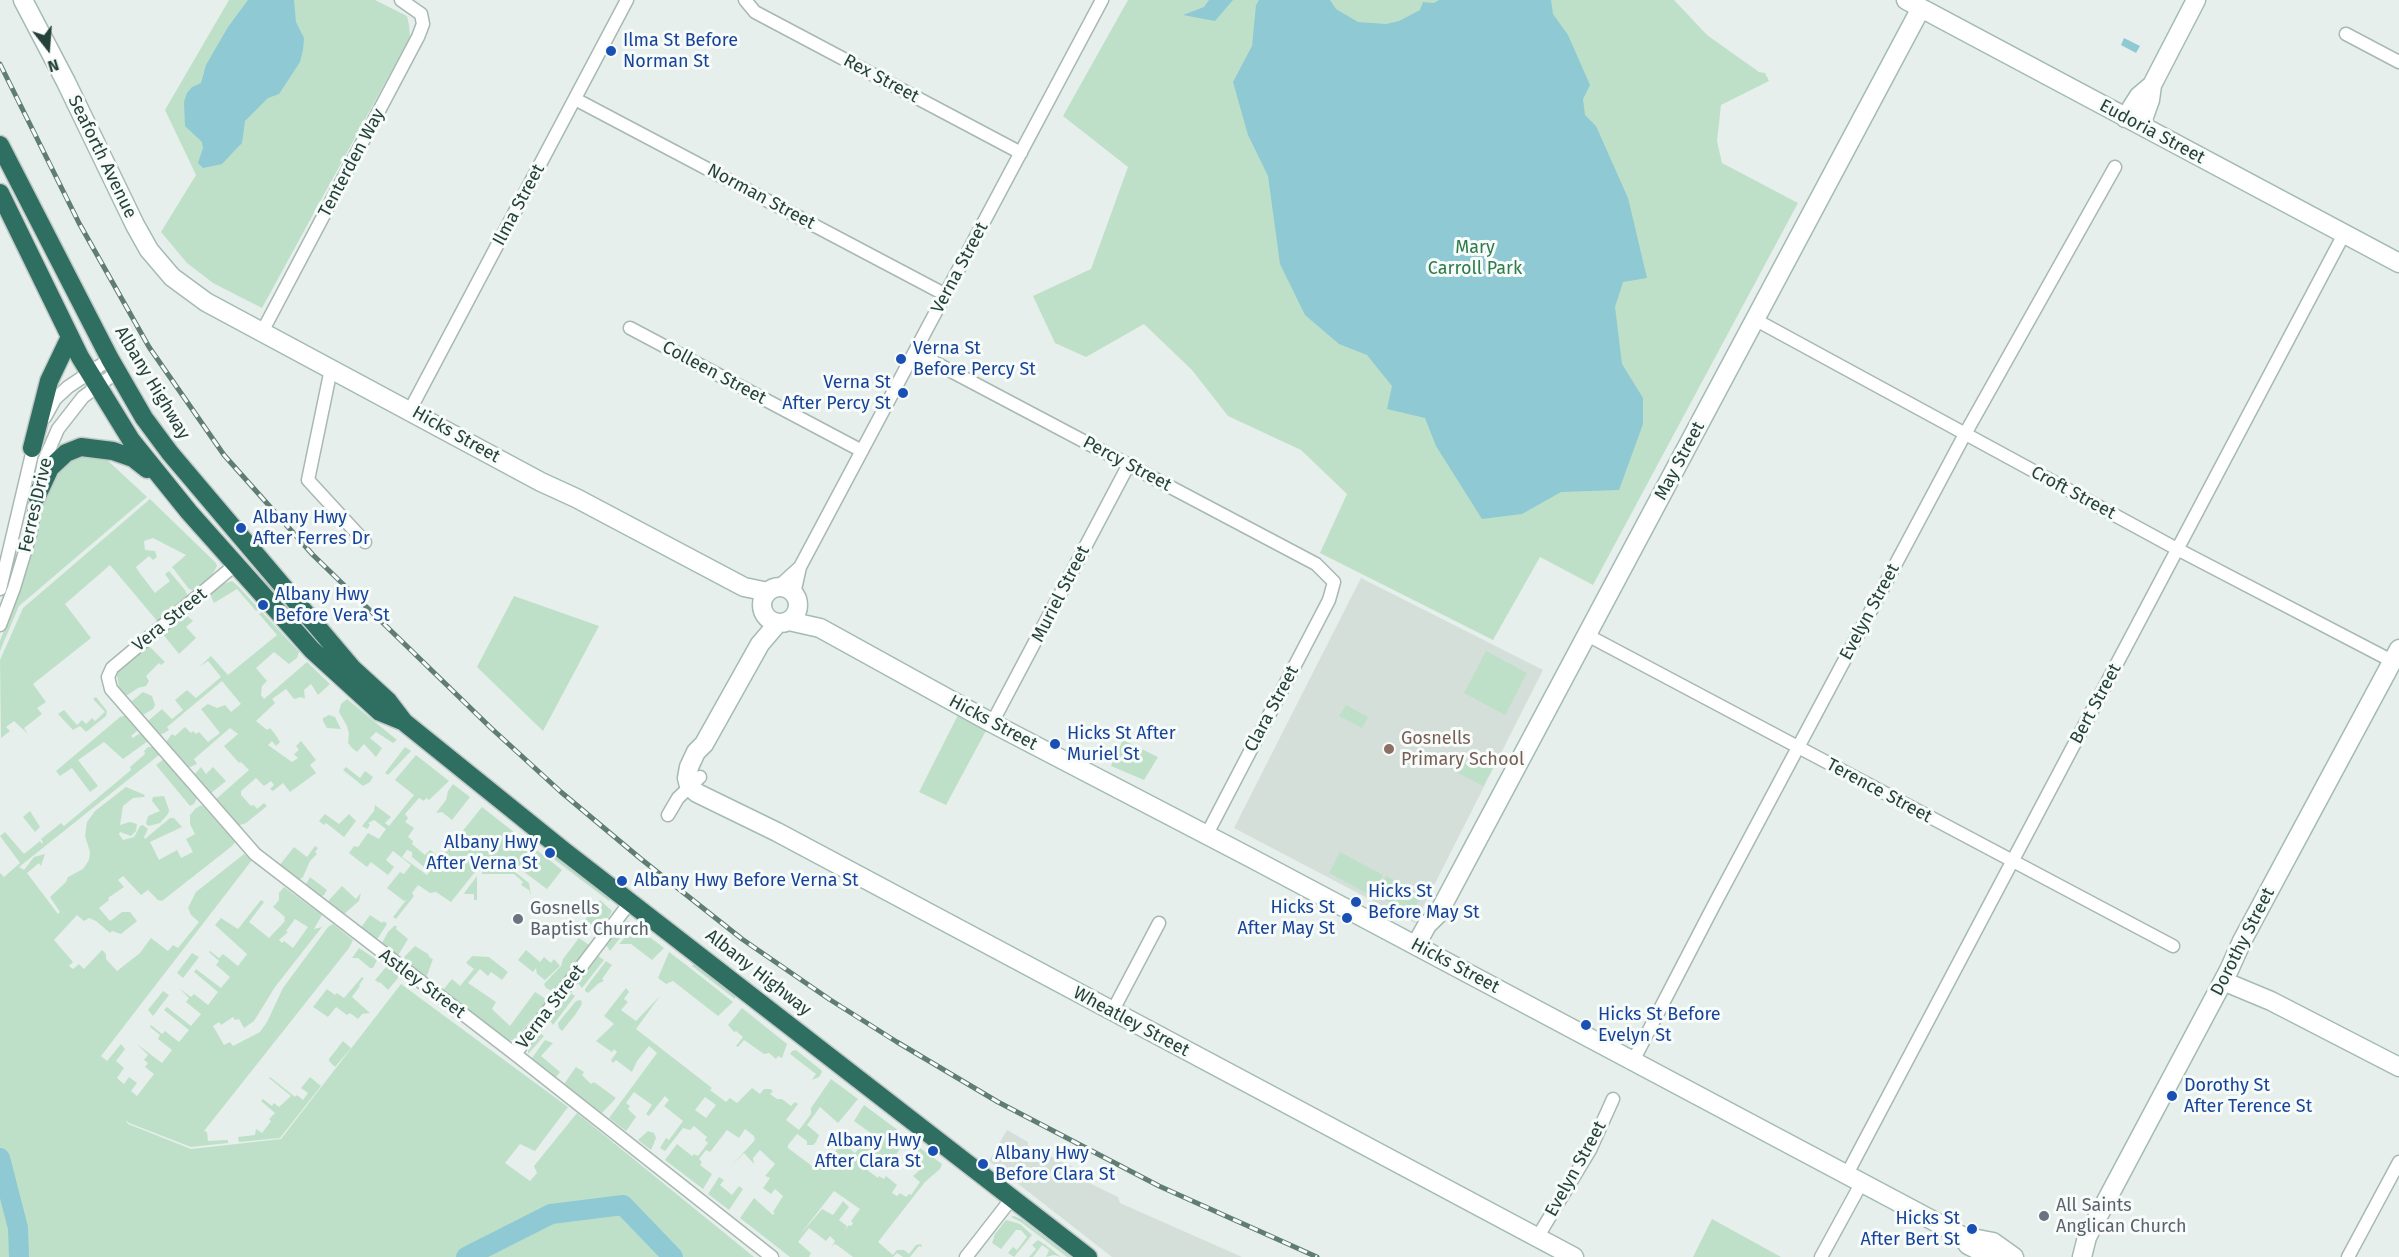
<!DOCTYPE html>
<style>
body{margin:0}
#map{position:relative;width:2399px;height:1257px;overflow:hidden;background:#e6efeb;font-family:"Fira Sans",sans-serif}
canvas{display:block}
.north{position:absolute;left:18px;top:18px;width:60px;height:60px;-webkit-text-stroke:4px #f7fbf9;paint-order:stroke;rotate:163deg;font-size:16px;font-weight:700;line-height:24px;text-align:center;color:#24423a}
.north::after{content:'';display:block;margin:auto;width:21px;height:27px;background:#24423a;clip-path:polygon(50% 0,100% 100%,50% 72%,0 100%)}
</style>
<div id="map">
<canvas width="2399" height="1257"></canvas>
<div class="north">N</div>
</div>
<script>
const c = document.querySelector('canvas').getContext('2d');
c.lineJoin = 'round';
function paint(path, color) { c.fillStyle = color; c.fill(path, 'evenodd'); }
const toPath = rows => new Path2D(rows.map(r => 'M' + r).join(''));
function stroke(path, color, width, dash) { c.strokeStyle = color; c.lineWidth = width; c.lineCap = dash ? 'butt' : 'round'; c.setLineDash(dash || []); c.stroke(path); }
function label(font, color, halo, rows, align = 'center') {
  c.font = font + ' "Fira Sans",sans-serif'; c.lineWidth = 6; c.setLineDash([]); c.textBaseline = 'middle'; c.strokeStyle = halo; c.fillStyle = color; for (const [text, x, y, turn = 0] of rows) {
    c.save(); c.translate(x, y); c.rotate((+turn || 0) * Math.PI / 180); c.textAlign = isNaN(turn) ? turn : align; if (halo) c.strokeText(text, 0, 0); c.fillText(text, 0, 0); c.restore();
  }
}
paint(toPath([
 [1361,578,1543,670,1415,923,1234,828],
 [1007,1130,1028,1142,1028,1146,1076,1168,1081,1179,1118,1197,1120,1203,1242,1257,1112,1257,989,1161]
]), '#d4dfda');
paint(toPath([
 [229,0,375,0,407,16,409,25,410,37,262,308,213,283,187,263,161,232,196,175,165,110],
 [1128,0,1674,0,1707,35,1759,72,1765,73,1769,81,1721,105,1717,141,1722,163,1798,203,1593,585,1540,557,1493,640,1320,553,1347,494,1301,450,1228,416,1192,370,1144,324,1086,357,1055,343,1033,296,1091,269,1128,167,1063,116],
 [76,453,106,459,147,497,19,606,0,651,0,641,25,574,44,501,54,473],
 [150,499,216,563,217,566,212,575,195,591,189,589,172,567,186,555,153,538,144,541,145,550,155,551,157,557,153,560,149,556,136,567,139,572,155,593,170,581,165,574,169,571,185,590,188,597,158,622,110,565,65,604,91,638,33,684,46,702,37,708,42,714,24,728,28,734,14,721,6,727,10,731,1,738,0,660,23,608],
 [232,581,238,586,259,609,256,611,237,589,214,603,210,594,223,584],
 [514,596,599,626,543,731,477,667],
 [262,612,299,652,297,658,289,664,274,652,256,668,267,681,262,686,261,695,264,699,307,662,330,684,318,695,311,684,304,690,305,699,301,697,294,699,286,689,272,699,275,703,256,721,267,730,270,728,275,734,280,742,276,746,272,741,268,745,292,762,298,758,294,754,299,750,296,746,301,741,316,760,310,765,316,773,290,792,283,783,273,791,270,789,274,785,271,781,264,786,256,778,241,791,241,795,251,806,254,805,257,809,264,803,267,806,246,823,237,826,215,800,249,770,241,762,239,763,224,746,238,734,230,728,194,759,197,764,188,768,166,742,172,734,175,736,185,727,191,733,193,731,196,734,199,732,208,742,220,733,201,709,208,704,217,708,225,705,231,712,241,704,222,681,167,727,169,730,164,733,160,735,148,721,162,709,172,719,183,710,175,700,187,690,196,698,221,677,208,661,199,667,211,656,228,675,277,635,259,614],
 [185,614,193,621,186,627,196,638,179,654,162,633],
 [148,645,165,662,161,665,159,663,146,676,149,681,146,686,138,688,126,696,119,687,117,675,120,668],
 [1486,651,1527,673,1505,715,1464,693],
 [143,692,152,696,155,705,153,709,143,715,132,701],
 [96,697,107,711,106,716,86,732,80,726,73,730,58,714,64,710,77,725,82,720,86,724,92,718,95,721,105,712,93,699],
 [347,699,397,740,393,743,376,732,370,738,382,748,376,757,364,744,357,752,352,748,348,743,349,734,347,726,339,712,341,704],
 [1346,705,1368,717,1362,728,1339,716],
 [960,711,988,727,946,805,919,792],
 [126,715,138,730,131,736,133,738,140,733,148,741,123,759,104,742,78,760,98,786,90,792,72,768,60,776,56,771,120,717],
 [329,715,335,717,341,729,327,728,323,721,323,718],
 [1123,740,1158,757,1144,780,1111,766],
 [148,747,154,747,159,755,19,867,24,870,34,857,45,854,41,866,39,863,27,873,58,914,60,912,50,897,66,882,68,877,83,869,89,860,90,852,85,836,87,822,95,811,126,787,145,795,144,797,133,798,123,806,120,825,130,822,137,824,136,831,131,836,120,832,119,834,123,840,134,837,140,826,143,825,148,829,144,837,145,839,170,818,174,818,182,827,150,842,159,860,177,850,181,858,193,852,186,839,195,834,190,824,190,815,196,808,202,805,235,842,232,846,162,901,158,900,148,890,141,895,123,876,118,880,124,887,108,898,109,900,99,908,110,921,122,912,130,912,137,921,121,934,112,931,110,933,96,921,89,918,84,921,77,915,54,940,73,962,69,966,73,969,79,964,84,969,102,950,106,954,106,959,117,971,140,953,151,938,168,951,173,945,178,948,199,922,191,915,188,908,196,892,244,854,252,860,101,1056,107,1061,121,1044,125,1049,116,1061,124,1068,117,1078,124,1084,129,1077,137,1083,131,1091,137,1096,154,1074,145,1067,148,1063,144,1060,148,1055,137,1044,162,1063,172,1050,158,1039,160,1035,150,1027,151,1025,162,1034,165,1031,179,1042,189,1030,164,1010,167,1007,191,1026,201,1014,186,1002,189,998,180,989,191,997,194,994,208,1005,218,992,194,972,196,969,221,988,230,977,216,965,219,961,209,952,210,951,219,958,223,954,238,966,247,954,215,925,221,918,238,929,261,900,264,902,249,922,269,938,285,921,284,919,285,917,273,907,279,900,279,893,284,887,322,915,314,929,322,927,275,987,254,1021,244,1028,239,1019,235,1020,233,1017,221,1025,219,1022,213,1026,224,1045,230,1042,233,1046,260,1032,267,1022,283,988,328,927,333,924,353,940,349,948,204,1131,207,1132,208,1141,228,1140,228,1143,191,1147,129,1123,126,1120,128,1124,191,1149,281,1139,401,984,568,1107,535,1151,520,1144,505,1163,530,1181,537,1173,534,1166,577,1113,754,1257,0,1257,0,873,4,877,20,863,0,836,5,832,24,854,40,841,42,844,43,842,41,839,61,823,64,826,131,770,130,767,145,754,144,751],
 [295,919,308,927,293,948,284,941,282,943,279,940,288,932,286,931],
 [405,747,411,751,388,775,385,773],
 [1478,753,1496,762,1483,786,1450,769,1455,759,1471,767],
 [416,755,449,781,429,800,426,798,424,801,419,798,405,814,408,818,405,822,414,828,408,837,413,841,412,844,425,855,430,850,441,858,482,807,562,870,547,889,516,866,479,867,451,902,436,892,430,893,418,885,412,893,414,896,396,919,393,917,407,899,404,901,387,888,400,872,404,874,411,865,393,851,386,860,394,867,388,875,371,862,367,867,349,853,354,846,358,847,368,833,379,839,386,829,374,820,368,823,370,825,367,829,362,826,374,811,375,805,391,817,385,823,389,826,414,795,395,780],
 [407,850,412,852,412,857,424,867,429,863,434,866,427,875,402,857],
 [164,759,197,798,194,804,190,806,156,765],
 [201,767,206,774,213,767,226,781,210,794,194,775],
 [346,767,360,778,365,771,373,777,370,782,363,786,343,770],
 [453,784,470,797,452,820,442,812,436,813,446,800,448,791],
 [164,796,169,810,168,814,160,823,148,826,146,823,148,816,160,811,152,801,153,797],
 [30,811,40,827,35,832,23,817],
 [325,814,339,824,349,814,356,821,344,837,326,823,324,825,319,821],
 [315,846,318,848,315,852,317,854,310,861,303,877,298,881,279,866,294,847,307,857],
 [1340,852,1383,875,1372,896,1329,873],
 [553,855,609,898,609,901,551,857],
 [482,871,515,872,529,883,531,896,529,890,521,885,523,882,514,874,482,874],
 [477,876,477,900,474,900,474,894,464,894,465,892],
 [1386,876,1422,895,1411,915,1376,895],
 [310,877,327,890,324,895,319,897,305,886],
 [342,886,356,899,361,893,359,901,343,915,328,904,329,900],
 [600,900,612,911,600,932,585,920],
 [370,915,382,923,384,921,387,924,378,938,374,940,360,929],
 [628,921,631,924,610,951,606,945,623,924],
 [394,926,397,926,396,929,408,939,397,957,381,945,388,932],
 [635,926,664,948,652,960,631,944,619,944],
 [579,938,592,947,556,989,552,991,546,988,544,984,561,966,563,959],
 [415,946,428,954,430,958,433,959,425,981,402,962,405,956],
 [359,948,377,960,373,968,370,968,358,958,352,958],
 [526,950,540,962,544,957,551,963,554,959,560,966,545,980,537,974,536,968,533,972,518,960],
 [669,952,685,964,733,1002,718,1016,673,981,666,984,658,978],
 [192,953,199,957,183,978,177,973],
 [472,956,489,957,508,972,502,980,491,972,488,976,480,969,468,983,496,1002,492,1009,510,1026,535,992,546,999,546,1001,515,1040,505,1041,448,998,443,990,452,979,460,986,474,969,466,963],
 [598,956,604,960,582,988,578,983],
 [606,961,612,965,602,979,604,981,599,983,588,993,585,991,585,989],
 [694,964,735,996,735,999,692,966],
 [387,966,398,975,398,978,388,990,380,982,379,983,375,980],
 [362,977,364,978,359,985,360,986,352,997,370,1013,362,1014,358,1019,350,1013,347,1015,336,1007,328,1017,313,1007,327,989,335,995,337,993,344,998],
 [626,988,629,992,624,999,628,1002,621,1010,636,1021,660,996,636,1029,712,1088,710,1090,726,1102,730,1098,737,1103,752,1088,760,1094,764,1089,770,1089,773,1091,770,1094,777,1099,782,1099,791,1106,795,1102,798,1104,786,1120,799,1130,811,1114,811,1108,831,1079,858,1099,838,1123,820,1107,807,1125,819,1135,816,1142,813,1145,807,1145,807,1141,797,1134,788,1145,788,1148,816,1169,819,1169,843,1143,855,1153,872,1134,854,1121,864,1105,907,1137,891,1163,870,1151,863,1160,870,1166,867,1170,878,1178,879,1176,884,1179,886,1176,897,1185,892,1193,897,1196,900,1193,906,1197,909,1194,911,1195,920,1182,913,1176,921,1169,915,1163,921,1156,916,1151,920,1148,942,1164,940,1169,925,1182,878,1242,893,1255,897,1250,904,1250,909,1254,916,1245,921,1244,922,1247,919,1246,910,1257,903,1257,897,1253,893,1257,853,1257,837,1245,834,1244,831,1248,835,1241,830,1236,826,1241,809,1228,798,1242,811,1253,809,1257,790,1257,740,1218,754,1198,773,1215,775,1213,773,1212,783,1196,775,1189,771,1194,763,1188,770,1178,765,1176,775,1164,760,1150,753,1158,754,1164,744,1153,731,1166,755,1140,754,1136,745,1129,739,1138,727,1130,710,1152,706,1150,699,1159,702,1162,700,1165,712,1174,703,1189,665,1160,677,1144,692,1156,694,1154,698,1156,708,1143,705,1140,707,1137,694,1126,690,1130,683,1128,665,1151,660,1148,666,1138,669,1140,683,1121,664,1106,669,1100,665,1096,649,1116,646,1114,652,1105,634,1092,626,1103,630,1106,628,1109,636,1117,626,1131,609,1118,657,1053,649,1046,637,1061,632,1072,616,1060,613,1063,611,1060,617,1052,614,1049,612,1052,596,1041,614,1024,604,1016],
 [705,1097,716,1105,706,1118,695,1110],
 [834,1191,860,1209,851,1221,853,1223,851,1226,849,1225,845,1230,847,1226,839,1220,849,1207,843,1201,833,1215,822,1209,799,1236],
 [163,991,169,995,153,1016,148,1010],
 [569,992,575,996,553,1025,549,1019],
 [581,1000,582,1004,575,1015,562,1031,559,1028,558,1023,576,1001],
 [742,1008,787,1044,782,1058,778,1056,776,1059,769,1053,764,1054,744,1040,738,1047,736,1046,743,1037,736,1031,734,1032,728,1025],
 [538,1032,544,1036,528,1054,528,1046],
 [545,1040,553,1043,541,1056,560,1072,556,1077,532,1058],
 [343,1041,351,1048,335,1067,329,1061,329,1059],
 [796,1050,821,1070,822,1072,819,1077,812,1080,816,1074,790,1054,792,1051],
 [576,1067,584,1072,582,1075,591,1084,594,1082,616,1098,602,1113,564,1084],
 [270,1077,295,1097,297,1095,303,1100,308,1093,301,1088,310,1077,321,1086,280,1138,239,1142,238,1137,255,1135,256,1129,262,1133,271,1121,269,1119,275,1113,261,1101,263,1099,272,1106,274,1103,279,1107,291,1096,269,1078],
 [648,1131,654,1133,656,1138,651,1150,638,1140],
 [719,1177,724,1180,720,1185,732,1195,739,1186,743,1189,729,1210,708,1194],
 [1014,1216,1021,1219,1071,1257,1067,1257,1021,1222,1011,1217],
 [1712,1219,1781,1257,1693,1257],
 [1006,1220,1020,1224,1032,1235,1014,1257,1008,1253,1013,1247,1017,1250,1027,1237,1021,1230,1016,1230,1001,1249,992,1243,995,1234],
 [1038,1240,1047,1246,1061,1257,1054,1255,1046,1257,1049,1250,1042,1245,1033,1257,1029,1257,1036,1249,1032,1245]
]), '#bfe0c8');
paint(toPath([
 [248,0,294,0,296,22,304,38,303,50,300,62,279,94,268,98,245,121,242,143,237,148,222,164,203,168,198,163,203,148,202,142,185,126,184,102,187,93,192,87,201,83,206,65,228,27],
 [1209,0,1233,0,1215,21,1183,15,1204,7],
 [1259,0,1330,0,1336,9,1358,22,1386,24,1399,21,1420,10,1423,2,1434,3,1439,0,1551,0,1553,14,1568,35,1590,85,1583,99,1585,115,1596,126,1628,198,1647,278,1623,282,1615,307,1622,364,1643,398,1643,424,1619,490,1561,492,1522,514,1482,519,1436,446,1425,418,1387,409,1392,386,1367,355,1339,344,1305,315,1280,264,1268,176,1248,135,1233,82,1252,46,1256,5],
 [2124,38,2140,46,2136,53,2121,45]
]), '#8ec9d4');
stroke(toPath([
 [0,1158,18,1228,19,1257],
 [466,1257,551,1214,623,1205,673,1257]
]), '#8ec9d4', 20);
const street = toPath([
 [745,0,755,12,1021,153],
 [2346,34,2399,62],
 [575,99,946,295],
 [1756,320,2177,549,2392,661],
 [630,328,862,451],
 [262,332,418,37,423,24,421,14,401,0],
 [915,352,1316,564,1334,582,1329,600,1207,834],
 [331,369,308,480,365,542],
 [410,410,627,0],
 [45,417,55,399,68,387,110,359],
 [235,565,112,668,108,677,111,689,255,854,515,1054,772,1257],
 [778,587,800,567],
 [0,589,35,441],
 [794,594,800,567,1102,0],
 [0,625,14,588,30,535,44,461,58,429,83,397,117,372],
 [1587,635,2173,946],
 [992,723,1129,464],
 [668,815,678,798,700,777],
 [1112,1012,1159,923],
 [515,1054,631,901],
 [1633,1061,1714,905,1965,434,2115,167],
 [1847,1174,2344,234],
 [1537,1238,1590,1150,1613,1099],
 [966,1257,1012,1198],
 [1821,1257,1862,1182],
 [2348,1257,2399,1162]
]);
const secondary = toPath([
 [23,0,66,82,135,225,149,250,172,277,206,302,541,482,576,498,744,587,768,592],
 [1906,0,2399,263],
 [2125,118,2139,96,2152,85,2196,0],
 [2141,125,2150,100,2152,85],
 '762 605a18 18 0 1 1 36 0a18 18 0 1 1-36 0Z',
 [789,621,820,628,992,723,1253,859,1962,1236,1993,1242,2014,1257],
 [778,623,760,644,704,744,696,752,689,767,687,778,689,786,697,793,777,832,1574,1257],
 [1416,945,1427,925,1438,914,1921,8],
 [2223,981,2271,1001,2399,1067],
 [1963,1238,1968,1245,1992,1257],
 [2082,1257,2087,1237,2229,970,2242,941,2399,649]
]);
const highway = toPath([
 [0,145,110,359,144,418,170,453,353,669,388,701,404,722,564,851,1088,1257],
 [0,193,80,357,131,440,189,512,312,650,380,712,402,721],
 [32,448,49,381,70,337],
 [37,496,50,468,66,453,81,447,113,451,133,458,147,469]
]);
stroke(street, '#a8b8b2', 15);
stroke(secondary, '#a4bbb3', 21);
stroke(highway, '#c2cac8', 21);
stroke(street, '#fff', 12);
stroke(secondary, '#fff', 18);
stroke(highway, '#2f6f62', 18);
const rail = toPath([
 [0,64,79,223,149,347,224,455,313,555,491,728,561,792,641,859,742,939,829,999,897,1042,998,1102,1159,1186,1317,1257]
]);
stroke(rail, '#5f7d75', 5);
stroke(rail, '#f7fbf9', 3, [9]);
for (const [x, y, r, color] of [
 [611,51,6,"#1a4fb4"],
 [901,359,6,"#1a4fb4"],
 [903,393,6,"#1a4fb4"],
 [241,528,6,"#1a4fb4"],
 [263,605,6,"#1a4fb4"],
 [1055,744,6,"#1a4fb4"],
 [1389,749,6,"#8d6e63"],
 [550,853,6,"#1a4fb4"],
 [622,881,6,"#1a4fb4"],
 [1356,902,6,"#1a4fb4"],
 [1347,918,6,"#1a4fb4"],
 [518,919,6,"#6b7280"],
 [1586,1025,6,"#1a4fb4"],
 [2172,1096,6,"#1a4fb4"],
 [933,1151,6,"#1a4fb4"],
 [983,1164,6,"#1a4fb4"],
 [2044,1216,6,"#6b7280"],
 [1972,1229,6,"#1a4fb4"]
]) { const dot = new Path2D(); dot.arc(x, y, r, 0, 2 * Math.PI); c.fillStyle = color; c.fill(dot); stroke(dot, '#f7fbf9', 2); }
label('18px', '#164399', '#f7fbf9', [
 ["Ilma St Before",623,41],
 ["Norman St",623,62],
 ["Verna St",913,349],
 ["Before Percy St",913,370],
 ["Verna St",891,383,"right"],
 ["After Percy St",891,404,"right"],
 ["Albany Hwy",253,518],
 ["After Ferres Dr",253,539],
 ["Albany Hwy",275,595],
 ["Before Vera St",275,616],
 ["Hicks St After",1067,734],
 ["Muriel St",1067,755],
 ["Albany Hwy",538,843,"right"],
 ["After Verna St",538,864,"right"],
 ["Albany Hwy Before Verna St",634,881],
 ["Hicks St",1368,892],
 ["Before May St",1368,913],
 ["Hicks St",1335,908,"right"],
 ["After May St",1335,929,"right"],
 ["Hicks St Before",1598,1015],
 ["Evelyn St",1598,1036],
 ["Dorothy St",2184,1086],
 ["After Terence St",2184,1107],
 ["Albany Hwy",921,1141,"right"],
 ["After Clara St",921,1162,"right"],
 ["Albany Hwy",995,1154],
 ["Before Clara St",995,1175],
 ["Hicks St",1960,1219,"right"],
 ["After Bert St",1960,1240,"right"]
], 'left');
label('18px', '#24423a', '#f7fbf9', [
 ["Rex Street",881,79,28],
 ["Eudoria Street",2152,132,28],
 ["Seaforth Avenue",102,157,64],
 ["Tenterden Way",352,163,-62],
 ["Norman Street",761,197,28],
 ["Ilma Street",519,205,-62],
 ["Verna Street",960,268,-62],
 ["Colleen Street",714,373,28],
 ["Albany Highway",152,383,59],
 ["Hicks Street",456,435,29],
 ["May Street",1680,461,-62],
 ["Percy Street",1127,464,28],
 ["Croft Street",2073,493,28],
 ["Ferres Drive",36,505,-77],
 ["Muriel Street",1061,594,-63],
 ["Evelyn Street",1870,612,-62],
 ["Vera Street",170,620,-39],
 ["Bert Street",2096,704,-62],
 ["Clara Street",1272,709,-62],
 ["Hicks Street",993,723,28],
 ["Terence Street",1879,791,28],
 ["Dorothy Street",2243,942,-63],
 ["Hicks Street",1455,966,28],
 ["Albany Highway",758,973,38],
 ["Astley Street",422,984,37],
 ["Verna Street",551,1007,-53],
 ["Wheatley Street",1131,1022,28],
 ["Evelyn Street",1576,1169,-61]
]);
label('18px', '#2d7a4b', '#f7fbf9', [
 ["Mary",1475,248],
 ["Carroll Park",1475,269]
]);
label('18px', '#785e54', '#f7fbf9', [
 ["Gosnells",1401,739],
 ["Primary School",1401,760]
], 'left');
label('18px', '#5b616d', '#f7fbf9', [
 ["Gosnells",530,909],
 ["Baptist Church",530,930],
 ["All Saints",2056,1206],
 ["Anglican Church",2056,1227]
], 'left');
</script>
